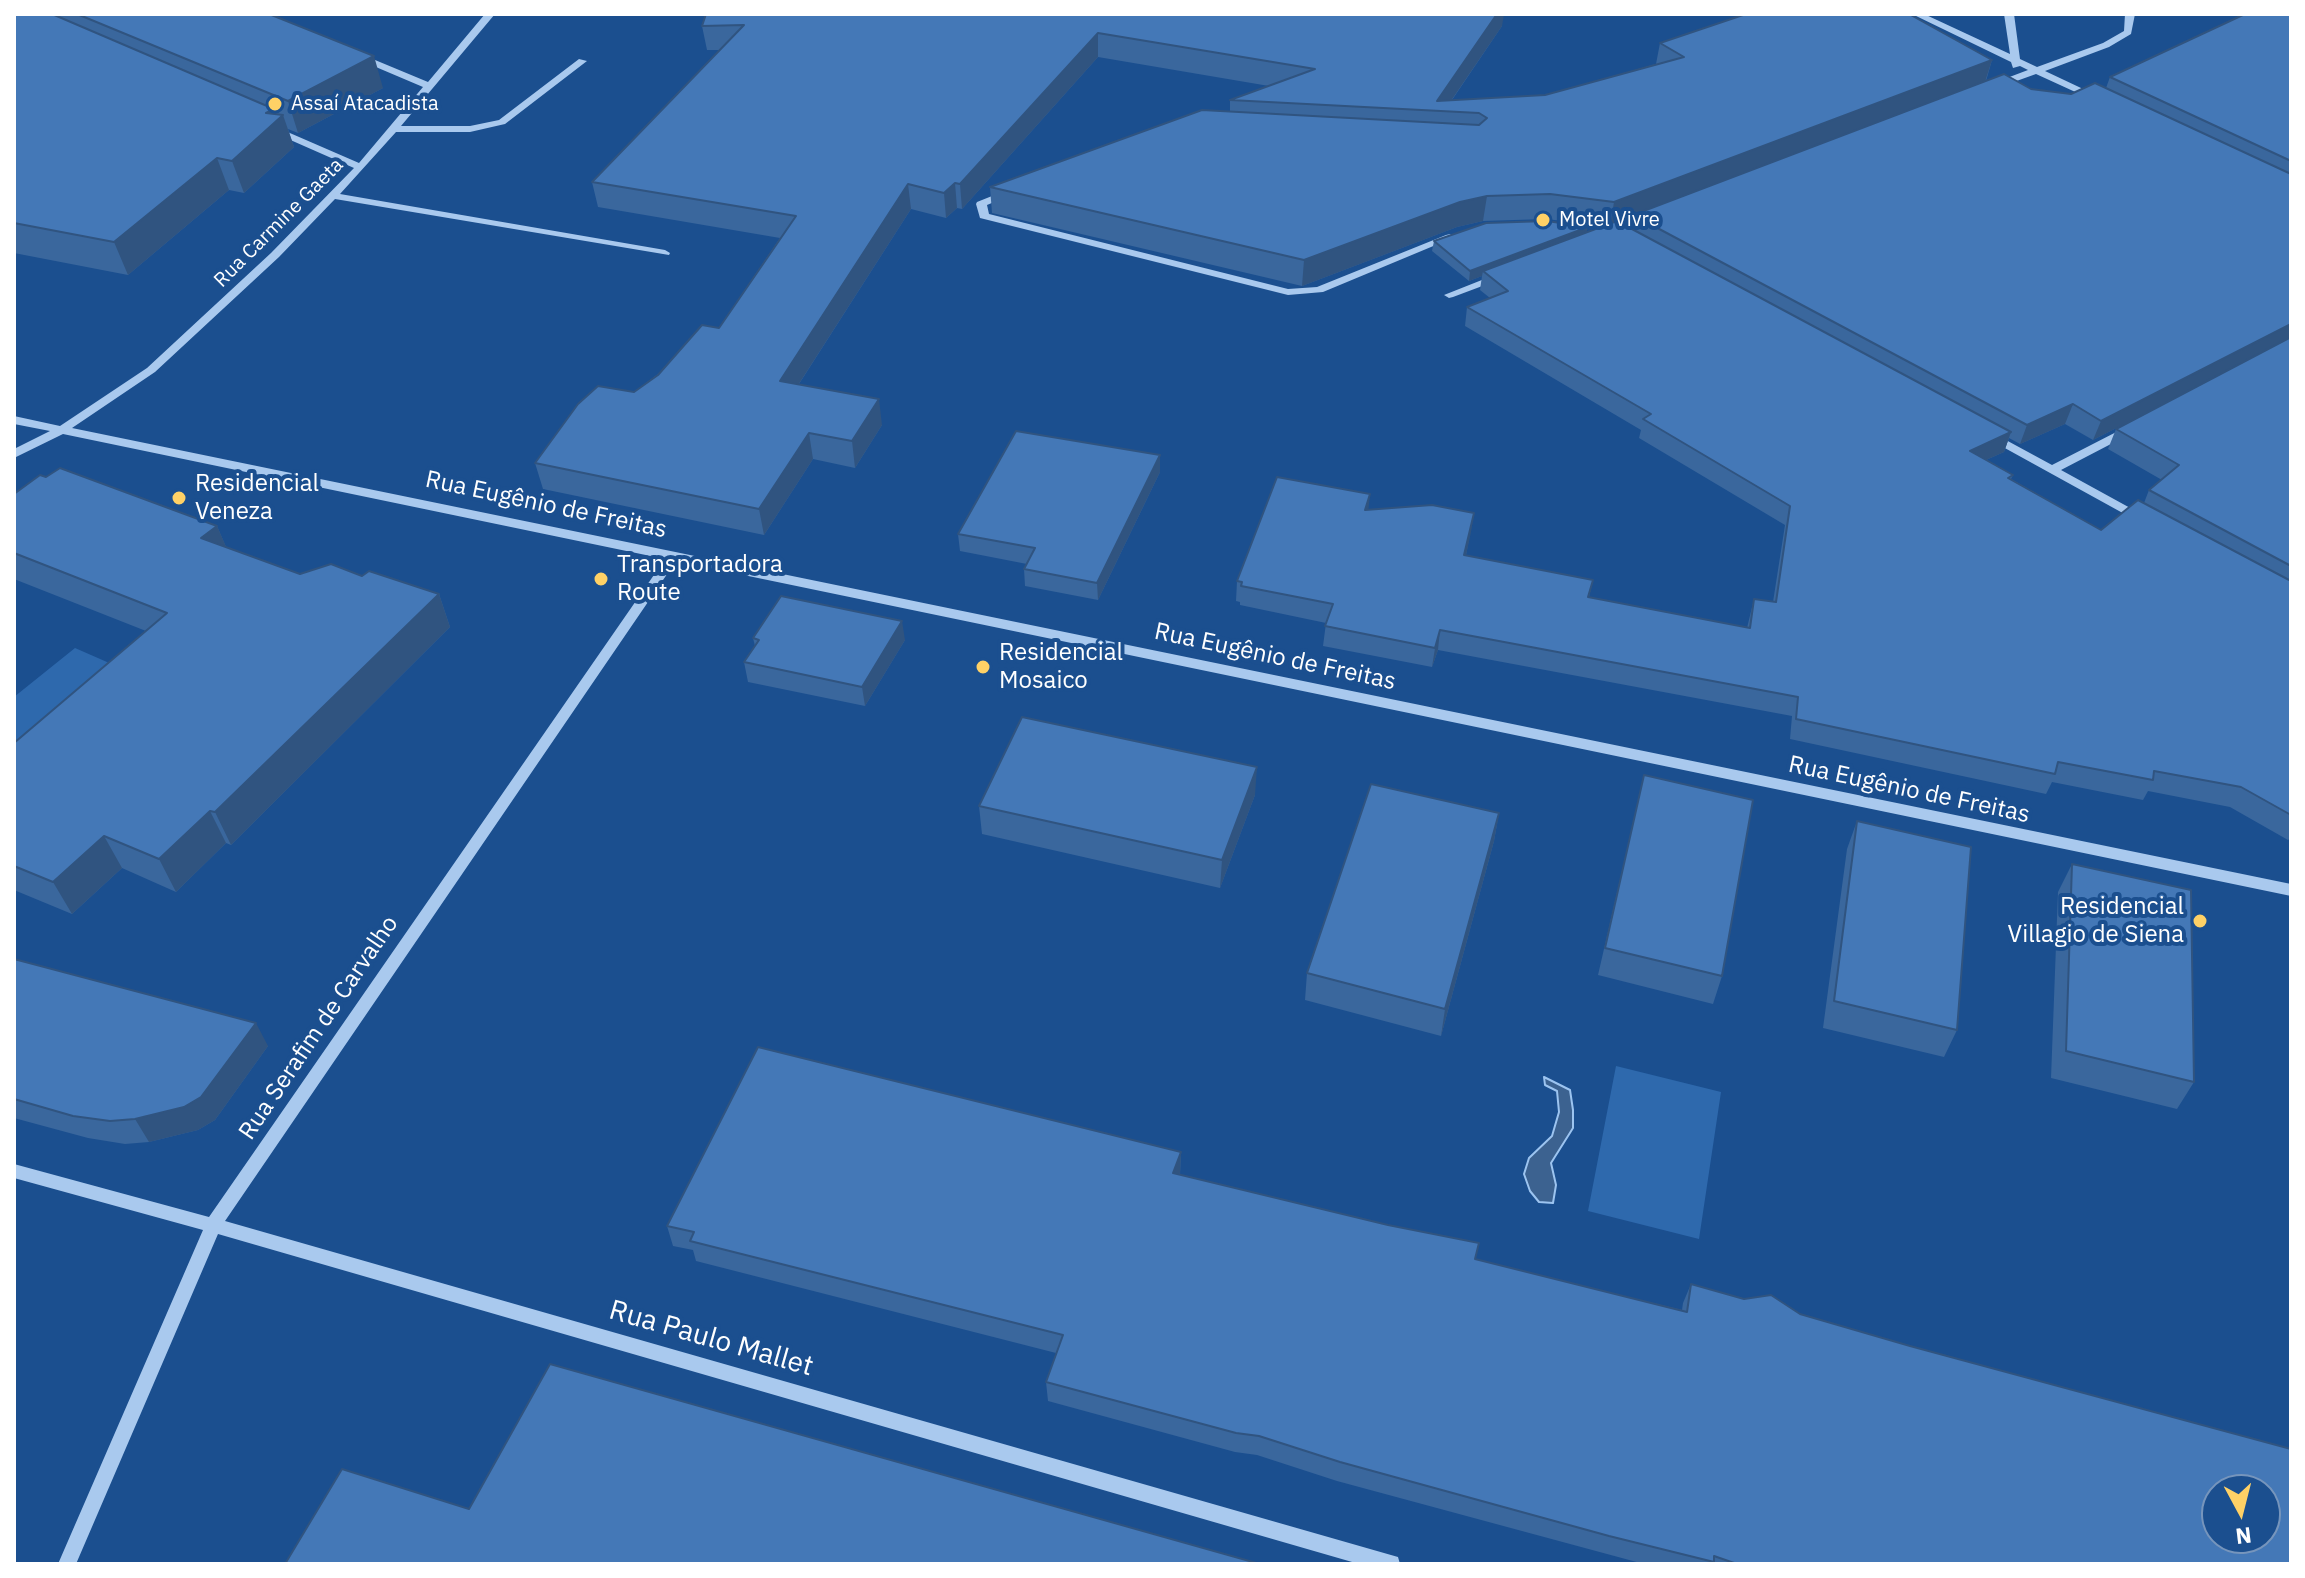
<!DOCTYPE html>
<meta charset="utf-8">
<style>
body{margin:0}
#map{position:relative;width:2305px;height:1578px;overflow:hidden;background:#1b4f8f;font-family:"IBM Plex Sans",sans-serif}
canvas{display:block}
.frame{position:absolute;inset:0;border:16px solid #fff;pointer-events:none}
.north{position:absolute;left:2201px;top:1474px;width:80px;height:80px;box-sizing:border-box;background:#1b4f8f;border:2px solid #7695bc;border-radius:50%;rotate:173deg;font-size:22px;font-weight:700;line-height:32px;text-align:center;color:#fff}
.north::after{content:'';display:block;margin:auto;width:28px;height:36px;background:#ffd166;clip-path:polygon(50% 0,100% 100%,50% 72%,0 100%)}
</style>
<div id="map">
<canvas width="2305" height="1578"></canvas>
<div class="frame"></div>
<div class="north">N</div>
</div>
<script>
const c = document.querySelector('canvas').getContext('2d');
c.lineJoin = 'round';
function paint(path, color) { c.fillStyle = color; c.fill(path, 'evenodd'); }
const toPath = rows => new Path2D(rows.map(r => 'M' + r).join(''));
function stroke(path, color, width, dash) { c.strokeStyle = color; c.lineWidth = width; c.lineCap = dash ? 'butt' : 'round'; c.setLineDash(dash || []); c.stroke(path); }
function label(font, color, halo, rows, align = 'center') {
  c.font = font + ' "IBM Plex Sans",sans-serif'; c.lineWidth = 8; c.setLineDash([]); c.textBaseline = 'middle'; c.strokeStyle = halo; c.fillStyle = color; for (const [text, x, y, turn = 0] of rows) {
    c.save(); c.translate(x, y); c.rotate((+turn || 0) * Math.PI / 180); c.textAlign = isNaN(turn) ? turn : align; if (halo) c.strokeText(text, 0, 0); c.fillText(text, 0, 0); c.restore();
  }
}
paint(toPath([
 [75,648,139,676,14,779,14,697],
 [1616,1066,1721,1092,1699,1239,1588,1211]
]), '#2e69ad');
const water = toPath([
 [1544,1077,1570,1090,1573,1110,1573,1128,1551,1163,1556,1185,1553,1203,1539,1202,1530,1191,1524,1174,1529,1158,1552,1136,1559,1112,1557,1091,1545,1085,1544,1077]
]);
paint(water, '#3c6290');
stroke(water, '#9cc4f0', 2);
paint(toPath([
 [485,14,495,14,401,126,470,126,499,120,579,59,587,61,505,124,470,132,396,132,340,194,665,250,670,253,669,255,335,199,279,257,155,372,72,428,2291,884,2291,896,676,561,225,1221,1391,1555,1398,1557,1400,1564,1359,1564,218,1234,76,1564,58,1564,203,1230,14,1178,14,1164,209,1217,665,559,63,434,14,458,14,449,50,431,14,424,14,416,60,426,147,368,271,253,354,168,270,131,270,127,276,127,359,163,423,87,357,59,357,55,363,55,428,82,485,14],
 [1912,14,1924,14,2010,54,2004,14,2014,14,2020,59,2037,67,2103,43,2124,31,2125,14,2135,14,2131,34,2109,47,2045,71,2098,96,2100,98,2095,101,2036,74,1997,88,1991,88,1991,84,2028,70,2020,66,2013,68,2011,62,1912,14],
 [1007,190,1011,191,1011,195,987,205,989,214,1288,289,1317,287,1446,235,1450,234,1455,237,1323,292,1288,295,980,218,976,204,977,202,1007,190],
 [1497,274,1502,277,1501,279,1453,297,1449,298,1444,295,1497,274],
 [2128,426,2134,430,2132,433,2061,470,2143,515,2145,518,2143,521,2139,522,1983,436,1989,432,1993,433,2052,465,2128,426]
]), '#a9c9ee');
paint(toPath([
 [14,14,269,14,383,88,298,133,288,129,294,147,244,193,229,190,128,275,14,253],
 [2291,14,2291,838,2288,840,2230,807,2148,791,2143,800,2052,782,2046,794,1790,739,1792,716,1438,650,1432,667,1323,646,1326,623,1240,605,1240,602,1236,601,1237,581,1369,510,1474,513,1466,555,1593,580,1589,597,1747,628,1754,599,1773,602,1785,525,1639,438,1641,430,1465,326,1467,307,1490,298,1480,290,1482,276,1469,281,1432,251,1434,241,1586,233,1604,226,1546,219,1483,221,1457,227,1302,286,992,213,990,187,1230,112,1230,100,1269,86,1098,57,962,209,957,208,946,218,911,209,799,384,882,425,855,468,813,459,764,535,543,489,535,463,634,392,719,328,780,238,598,207,592,182,720,50,707,50,702,26,1502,26,1452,100,1545,95,1656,64,1660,43,1992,60,1986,81,2031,89,2071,94,2106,88,2110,77],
 [1632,218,1630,228,1620,223],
 [2167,402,2116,429,2108,449,2162,480,2149,490,2144,503,2101,530,2011,479,2013,475,1986,460,2004,452,2009,438,2020,444,2065,424,2093,440],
 [1160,455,1160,472,1098,600,1025,586,1024,569,1027,564,960,551,958,534],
 [14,494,217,526,226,547,300,574,362,576,439,594,450,627,231,845,226,843,176,892,122,868,72,914,14,890,14,743,146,631,14,579],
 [753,638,905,640,865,706,748,682,744,662,755,646],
 [1644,775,1722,976,1713,1004,1598,975],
 [1255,795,1220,888,982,834,979,806],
 [1499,813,1494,841,1441,1036,1305,1000,1307,973],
 [1857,821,1957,1030,1944,1057,1823,1028,1847,849],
 [2072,864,2194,1082,2177,1109,2051,1078,2058,892],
 [14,959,268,1046,215,1120,198,1130,149,1142,125,1144,88,1138,14,1118],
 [1181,1152,1180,1175,1475,1260,1682,1310,1683,1303,1691,1284,1800,1314,2291,1564,1644,1564,1337,1481,1257,1455,1235,1452,1048,1401,1046,1382,1056,1353,696,1261,693,1250,673,1246,667,1226]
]), '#3a679d');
paint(toPath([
 [1497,14,1504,14,1502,26,1444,111,1437,101],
 [1098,33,1098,57,962,209,960,184],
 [374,56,383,88,298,133,288,101],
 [1992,60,1984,85,1633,215,1632,218,1610,227,1614,202],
 [274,109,277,120,283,115,294,147,244,193,232,161,266,113],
 [217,158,229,190,128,275,114,242],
 [955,183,957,208,946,218,944,193],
 [908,184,911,209,784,407,780,381],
 [1487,196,1483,221,1457,227,1302,286,1304,260,1460,202],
 [1588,227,1586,236,1483,271,1482,276,1469,281,1470,271],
 [2291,324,2291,338,2093,440,2101,421],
 [879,399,882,425,855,468,852,441],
 [2073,404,2065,424,2020,444,2027,425],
 [2011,432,2004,452,1963,470,1970,451],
 [809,433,813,459,764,535,759,509],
 [1160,455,1160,472,1098,600,1097,583],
 [1370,494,1368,514,1365,510],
 [1474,513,1471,532,1462,574,1464,555],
 [217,526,231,558,201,538],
 [439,594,450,627,231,845,215,812],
 [902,621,905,640,865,706,862,687],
 [1440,630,1438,650,1432,667,1435,648],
 [1257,767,1255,795,1220,888,1222,860],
 [210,811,226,843,176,892,159,859],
 [1499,813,1494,841,1441,1036,1445,1009],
 [104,836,122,868,72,914,53,882],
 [256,1023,268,1046,215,1120,198,1130,149,1142,135,1119],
 [1181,1152,1180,1173,1173,1193,1173,1173]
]), '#305480');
const building = toPath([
 [14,14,52,14,274,109,266,113,283,115,232,161,217,158,114,242,14,223,14,14],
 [77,14,269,14,374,56,288,101,77,14],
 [706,14,1497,14,1437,101,1545,95,1684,57,1660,43,1746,14,1909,14,1992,60,1614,202,1550,194,1487,196,1460,202,1304,260,990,187,1202,110,1479,125,1487,118,1479,113,1230,100,1315,69,1098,33,960,184,955,183,944,193,908,184,780,381,879,399,852,441,809,433,759,509,535,463,578,404,598,386,634,392,658,375,702,325,719,328,796,216,592,182,744,25,702,26,706,14],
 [2245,14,2291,14,2291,161,2110,77,2245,14],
 [2004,74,2031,89,2071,94,2095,83,2291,174,2291,324,2101,421,2073,404,2027,425,1633,215,2004,74],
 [1547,221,1588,227,1470,271,1434,241,1486,223,1547,221],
 [1617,221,2011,432,1970,451,2013,475,2008,478,2101,530,2138,500,2291,581,2291,815,2241,787,2154,771,2153,780,2058,762,2055,774,1796,719,1798,697,1440,630,1435,648,1325,626,1333,604,1241,586,1242,582,1237,581,1277,477,1370,494,1365,510,1432,505,1474,513,1464,555,1593,580,1588,597,1750,628,1754,599,1776,602,1790,506,1643,419,1651,414,1467,307,1508,291,1483,271,1617,221],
 [2291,337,2291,566,2149,490,2179,465,2116,429,2291,337],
 [1016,431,1160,455,1097,583,1024,569,1035,548,958,534,1016,431],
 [60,468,217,526,201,538,300,574,331,564,362,576,369,571,439,594,215,812,210,811,159,859,104,836,53,882,14,866,14,743,167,613,14,553,14,494,40,475,46,477,60,468],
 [781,596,902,621,862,687,744,662,759,640,753,638,781,596],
 [1022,717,1257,767,1222,860,979,806,1022,717],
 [1644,775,1753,800,1722,976,1605,948,1644,775],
 [1371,784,1499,813,1445,1009,1307,973,1371,784],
 [1857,821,1971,847,1957,1030,1834,1001,1857,821],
 [2072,864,2191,890,2194,1082,2066,1051,2072,864],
 [14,959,256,1023,201,1097,184,1107,135,1119,110,1121,73,1116,14,1099,14,959],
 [758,1047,1181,1152,1173,1173,1388,1225,1479,1243,1475,1259,1687,1312,1691,1284,1744,1299,1771,1295,1800,1314,1910,1346,2291,1449,2291,1564,1737,1564,1714,1556,1714,1562,1609,1536,1340,1462,1259,1436,1236,1433,1046,1382,1063,1335,690,1241,694,1232,667,1226,758,1047],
 [2217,1490,2265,1490,2265,1538,2217,1538,2217,1490],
 [550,1364,1260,1564,285,1564,342,1469,469,1509,550,1364]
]);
paint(building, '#4478b7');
stroke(building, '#305480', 2);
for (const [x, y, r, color] of [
 [275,104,8,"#ffd166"],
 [1543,220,8,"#ffd166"],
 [179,498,8,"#ffd166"],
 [601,579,8,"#ffd166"],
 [983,667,8,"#ffd166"],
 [2200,921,8,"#ffd166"]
]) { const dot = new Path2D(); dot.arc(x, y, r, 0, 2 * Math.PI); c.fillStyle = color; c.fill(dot); stroke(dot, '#1b4f8f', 3); }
label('20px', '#fff', '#1b4f8f', [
 ["Assaí Atacadista",291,104],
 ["Motel Vivre",1559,220]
], 'left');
label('20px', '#fff', '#1b4f8f', [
 ["Rua Carmine Gaeta",279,223,-45]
]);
label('24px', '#fff', '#1b4f8f', [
 ["Residencial",195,484],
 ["Veneza",195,512],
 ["Transportadora",617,565],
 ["Route",617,593],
 ["Residencial",999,653],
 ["Mosaico",999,681],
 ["Residencial",2184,907,"right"],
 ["Villagio de Siena",2184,935,"right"]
], 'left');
label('24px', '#fff', '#1b4f8f', [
 ["Rua Eugênio de Freitas",546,505,12],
 ["Rua Eugênio de Freitas",1275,657,12],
 ["Rua Eugênio de Freitas",1909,790,12],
 ["Rua Serafim de Carvalho",319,1028,-56]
]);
label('28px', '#fff', '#1b4f8f', [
 ["Rua Paulo Mallet",711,1339,16]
]);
</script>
